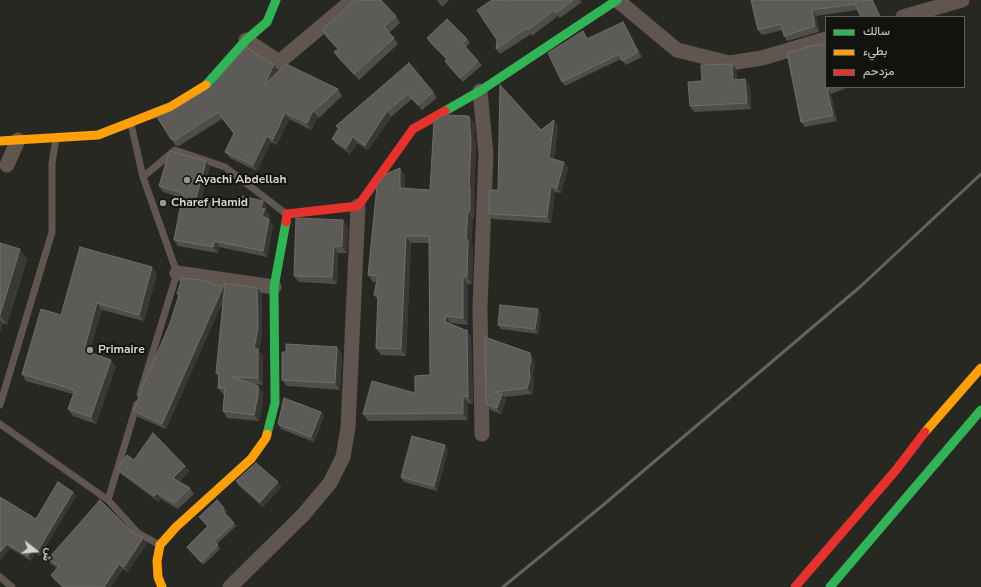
<!DOCTYPE html>
<meta charset="utf-8">
<style>
body{margin:0}
#map{position:relative;width:981px;height:587px;overflow:hidden;background:#282823;font-family:"Nunito Sans",Vazirmatn,sans-serif}
canvas{display:block}
.legend{position:absolute;left:825px;top:16px;width:140px;height:72px;box-sizing:border-box;background:#12120e;border:1px solid #605f5a;margin:0;padding:5px 7px;list-style:none;font-size:12px;color:#d4d3cd}
.legend li{display:flex;align-items:center;gap:8px;height:20px}
.legend b{width:20px;border:1px solid #605f5a}
.north{position:absolute;left:16px;top:531px;width:40px;height:40px;-webkit-text-stroke:3px #12120e;paint-order:stroke;rotate:107deg;font-size:11px;font-weight:700;line-height:16px;text-align:center;color:#d4d3cd}
.north::after{content:'';display:block;margin:auto;width:14px;height:18px;background:#d4d3cd;clip-path:polygon(50% 0,100% 100%,50% 72%,0 100%)}
</style>
<div id="map">
<canvas width="981" height="587"></canvas>
<ul class="legend">
<li><b style="height:5px;background:#30b455"></b>سالك</li>
<li><b style="height:5px;background:#ff9f0a"></b>بطيء</li>
<li><b style="height:5px;background:#e5322d"></b>مزدحم</li>
</ul>
<div class="north">ش</div>
</div>
<script>
const c = document.querySelector('canvas').getContext('2d');
c.lineJoin = 'round';
const toPath = rows => new Path2D(rows.map(r => 'M' + r).join(''));
function stroke(path, color, width, dash) { c.strokeStyle = color; c.lineWidth = width; c.lineCap = dash ? 'butt' : 'round'; c.setLineDash(dash || []); c.stroke(path); }
function paint(path, color) { c.fillStyle = color; c.fill(path, 'evenodd'); }
function label(font, color, halo, rows, align = 'center') {
  c.font = font + ' "Nunito Sans",sans-serif'; c.lineWidth = 4; c.setLineDash([]); c.textBaseline = 'middle'; c.strokeStyle = halo; c.fillStyle = color; for (const [text, x, y, turn = 0] of rows) {
    c.save(); c.translate(x, y); c.rotate((+turn || 0) * Math.PI / 180); c.textAlign = isNaN(turn) ? turn : align; if (halo) c.strokeText(text, 0, 0); c.fillText(text, 0, 0); c.restore();
  }
}
stroke(toPath([
 [131,124,143,177,175,150,225,167,285,213],
 [140,394,177,273,143,177],
 [0,405,52,232,52,163,56,139],
 [0,424,108,500,138,533,158,544],
 [108,500,137,404],
 [0,577,12,587]
]), '#61554f', 7);
stroke(toPath([
 [617,0,677,50,729,63,762,58,826,39],
 [903,17,962,0],
 [246,40,279,62,353,0],
 [480,91,486,154,480,307,482,434],
 [7,165,18,140],
 [177,273,274,287],
 [230,587,303,515,330,483,343,457,348,428,358,206]
]), '#61554f', 15);
stroke(toPath([
 [206,85,246,40,267,22,276,0],
 [445,111,480,91,617,0],
 [267,434,275,403,274,287,286,222],
 [830,587,981,410]
]), '#30b455', 9);
stroke(toPath([
 [0,141,98,135,170,107,206,85],
 [925,432,981,368],
 [162,587,158,577,157,561,160,545,176,527,251,459,266,438,267,434]
]), '#ff9f0a', 9);
stroke(toPath([
 [286,222,287,214,358,206,413,129,445,111],
 [795,587,896,470,925,432]
]), '#e5322d', 9);
stroke(toPath([
 [503,587,602,506,861,286,981,174]
]), '#69615c', 3);
paint(toPath([
 [437,0,449,0,442,7],
 [507,0,580,0,582,2,560,18,558,16,532,36,531,34,500,54,496,49,505,1],
 [751,0,873,0,881,17,861,17,857,10,816,16,819,32,787,41,784,36,783,30,762,35,758,30],
 [396,16,400,23,389,33,394,38,398,44,359,80,339,59,334,52,338,49,326,37,322,30],
 [623,22,626,26,642,57,626,65,621,59,565,86,562,82,583,31,588,39],
 [427,38,467,39,470,43,466,47,478,61,482,65,463,82,448,66,445,61,447,60,430,43],
 [820,46,826,87,849,87,831,94,837,121,805,127,801,122],
 [409,63,433,92,437,98,422,110,412,99,391,117,368,150,357,143,350,154,336,144,332,139,338,129,336,126],
 [732,64,737,71,737,79,745,79,750,86,751,109,694,112,690,106,702,81],
 [278,71,277,72,338,89,342,96,319,118,318,117,311,130,289,119,277,145,271,142,257,171,230,158,225,152,234,134,222,119,179,146,175,145,171,139],
 [554,120,558,126,554,159,568,167,561,193,555,192,551,223,492,219,489,214,498,190,541,130],
 [474,123,476,149,474,192,475,194,474,218,473,218,471,244,473,247,472,284,468,284,468,325,451,323,451,324,464,330,471,337,473,404,468,403,468,420,368,421,363,414,415,393,430,375,429,243,411,243,406,356,381,355,376,348,378,300,374,295,376,282,373,282,368,275,405,175,405,189,430,190],
 [210,167,201,199,239,206,267,207,266,211,270,215,268,219,273,226,267,257,219,247,218,253,178,246,174,240,182,198,163,192,159,186],
 [348,226,347,253,338,253,337,284,299,282,294,276],
 [0,243,27,259,7,325,3,323,0,332],
 [152,267,157,274,144,321,102,310,89,352,116,366,96,424,73,416,68,409,73,394,26,381,22,374,61,315],
 [223,287,225,289,257,288,262,294,262,334,259,351,263,356,263,385,253,384,258,386,263,393,263,402,259,421,227,418,223,411,224,395,223,394,218,388,219,378,216,373,223,301,166,429,138,417,134,411,169,326,179,297,177,294],
 [541,314,538,334,501,329,498,325],
 [485,337,534,359,535,368,533,373,534,385,532,394,504,397,506,400,501,414,491,410,486,404],
 [337,347,342,354,340,390,287,386,282,380,286,352],
 [321,412,324,416,314,442,281,429,278,424],
 [448,450,437,491,404,482,401,477],
 [134,460,185,466,189,471,179,482,190,488,194,494,178,509,161,499,159,502,121,474,117,469],
 [236,481,278,482,281,487,263,507,239,486],
 [73,492,76,496,40,556,35,553,31,561,10,548,0,561,0,497,36,519],
 [224,508,227,511,225,513,236,526,217,544,220,549,203,565,189,550,187,547,208,527,199,517],
 [131,531,143,538,147,544,127,572,123,569,111,587,62,587,54,580,51,575,57,568,51,564,48,559]
]), '#4f4d4a');
paint(toPath([
 [872,0,873,0,881,17,880,17],
 [812,10,816,16,819,32,815,26],
 [623,22,626,26,642,57,638,52],
 [274,64,278,71,269,90,265,84],
 [732,64,737,71,738,86,733,80],
 [745,79,750,86,751,109,747,103],
 [827,89,831,94,837,121,833,115],
 [313,111,318,117,311,130,307,123],
 [387,111,391,117,368,150,365,145],
 [285,113,289,119,277,145,273,139],
 [469,116,474,123,476,149,474,192,475,194,474,218,470,211],
 [554,120,558,126,553,163,549,158],
 [267,136,271,142,257,171,253,165],
 [353,137,357,143,350,154,346,148],
 [206,161,210,167,200,204,196,198],
 [564,162,568,167,561,193,557,188],
 [400,168,405,175,405,196,400,188],
 [551,186,555,192,551,223,547,217],
 [263,201,267,207,266,211,270,215,267,222,262,216,261,208],
 [468,211,473,218,471,244,473,247,472,284,467,277,466,239],
 [269,219,273,226,267,257,263,251],
 [343,220,348,226,347,253,342,246],
 [406,236,411,243,406,356,401,349],
 [215,241,219,247,218,253,213,247],
 [334,246,338,253,337,284,332,277],
 [20,249,27,259,7,325,0,315],
 [152,267,157,274,144,321,139,315],
 [463,277,468,284,468,325,463,318],
 [223,287,227,292,166,429,162,424],
 [257,288,262,294,262,334,259,351,263,356,263,385,258,378,254,349],
 [97,303,102,310,88,357,84,350],
 [538,309,541,314,538,334,535,329],
 [446,316,451,323,450,329,445,322],
 [0,320,3,323,0,332],
 [463,329,467,334,467,330,471,337,473,404,468,397],
 [337,347,342,354,340,390,335,383],
 [530,353,534,359,535,368,533,373,534,385,532,394,527,388],
 [111,360,116,366,96,424,91,417],
 [258,386,263,393,263,402,259,421,254,415],
 [502,394,506,400,501,414,497,408],
 [463,396,468,403,468,420,463,413],
 [321,412,324,416,314,442,311,437],
 [445,445,448,450,437,491,434,486],
 [185,466,189,471,177,484,173,478],
 [278,482,281,487,263,507,260,502],
 [73,492,76,496,40,556,37,552],
 [157,493,161,499,159,502,154,496],
 [143,538,147,544,127,572,124,567],
 [7,544,10,548,0,561,0,552],
 [32,548,35,553,31,561,28,556],
 [119,564,123,569,111,587,104,587]
]), '#393834');
const building = toPath([
 [355,0,381,0,396,16,384,27,394,38,354,74,334,52,338,49,322,30,355,0],
 [492,0,504,0,505,1,507,0,573,0,556,13,554,10,528,30,527,28,496,49,497,40,477,10,492,0],
 [751,0,872,0,880,17,861,17,855,4,812,10,815,26,784,36,781,24,758,30,751,0],
 [447,19,467,39,462,43,478,61,460,78,445,61,447,59,427,38,447,19],
 [623,22,638,52,622,61,619,54,562,82,548,53,583,31,587,39,623,22],
 [826,43,826,87,831,87,827,89,833,115,801,122,787,53,819,44,819,46,826,43],
 [246,47,270,63,274,64,265,84,286,64,338,89,314,111,313,111,307,123,285,113,273,139,267,136,253,165,225,152,234,133,218,112,175,140,171,139,157,117,172,111,211,87,246,47],
 [409,63,433,92,418,105,408,94,387,111,365,145,353,137,346,148,332,139,339,128,336,126,409,63],
 [732,64,733,80,745,79,747,103,690,106,688,82,702,81,701,65,732,64],
 [500,85,541,130,554,120,549,158,564,162,557,188,551,186,547,217,489,214,489,190,498,190,500,85],
 [444,115,469,116,471,142,469,187,470,187,470,211,468,211,466,239,468,240,467,277,463,277,463,318,446,316,445,322,463,329,463,330,467,330,468,397,463,396,463,413,363,414,372,381,415,393,415,376,430,375,429,236,406,236,401,349,376,348,378,295,374,295,378,276,368,275,377,186,386,174,400,168,400,188,430,190,434,121,444,115],
 [170,151,206,161,196,198,239,206,242,196,263,201,261,208,265,209,262,216,269,219,263,251,215,241,213,247,174,240,183,193,159,186,169,152,170,151],
 [296,218,343,220,342,246,334,246,332,277,294,276,296,218],
 [0,243,20,249,0,315,0,243],
 [80,247,152,267,139,315,97,303,84,350,111,360,91,417,68,409,75,390,22,374,41,309,61,315,80,247],
 [182,278,201,280,223,287,162,424,134,411,142,387,169,326,179,295,177,294,182,278],
 [225,283,257,288,258,327,254,349,258,349,258,378,233,377,258,386,258,395,254,415,223,411,225,388,218,388,219,373,216,373,225,283],
 [500,305,538,309,535,329,498,325,500,305],
 [485,337,530,353,531,362,529,367,530,379,527,388,494,392,502,394,497,408,486,404,485,337],
 [286,344,337,347,335,383,282,380,282,352,286,352,286,344],
 [284,398,321,412,311,437,278,424,284,398],
 [153,433,185,466,173,478,190,488,174,503,157,493,154,496,117,469,127,455,134,460,153,433],
 [412,436,445,445,434,486,401,477,412,436],
 [256,463,278,482,260,502,236,481,256,463],
 [58,482,73,492,37,552,32,548,28,556,7,544,0,552,0,497,36,519,58,482],
 [100,500,131,531,143,538,124,567,119,564,104,587,64,587,51,575,59,566,48,559,100,500],
 [217,500,224,508,222,510,234,523,214,541,218,545,201,562,187,547,208,526,199,517,217,500]
]);
paint(building, '#5d5b58');
stroke(building, '#706e6a', 1);
for (const [x, y, r, color] of [
 [187,180,4,"#989792"],
 [163,203,4,"#989792"],
 [90,350,4,"#989792"]
]) { const dot = new Path2D(); dot.arc(x, y, r, 0, 2 * Math.PI); c.fillStyle = color; c.fill(dot); stroke(dot, '#12120e', 1.5); }
label('bold 12px', '#d4d3cd', '#12120e', [
 ["Ayachi Abdellah",195,180],
 ["Charef Hamid",171,203],
 ["Primaire",98,350]
], 'left');
</script>
